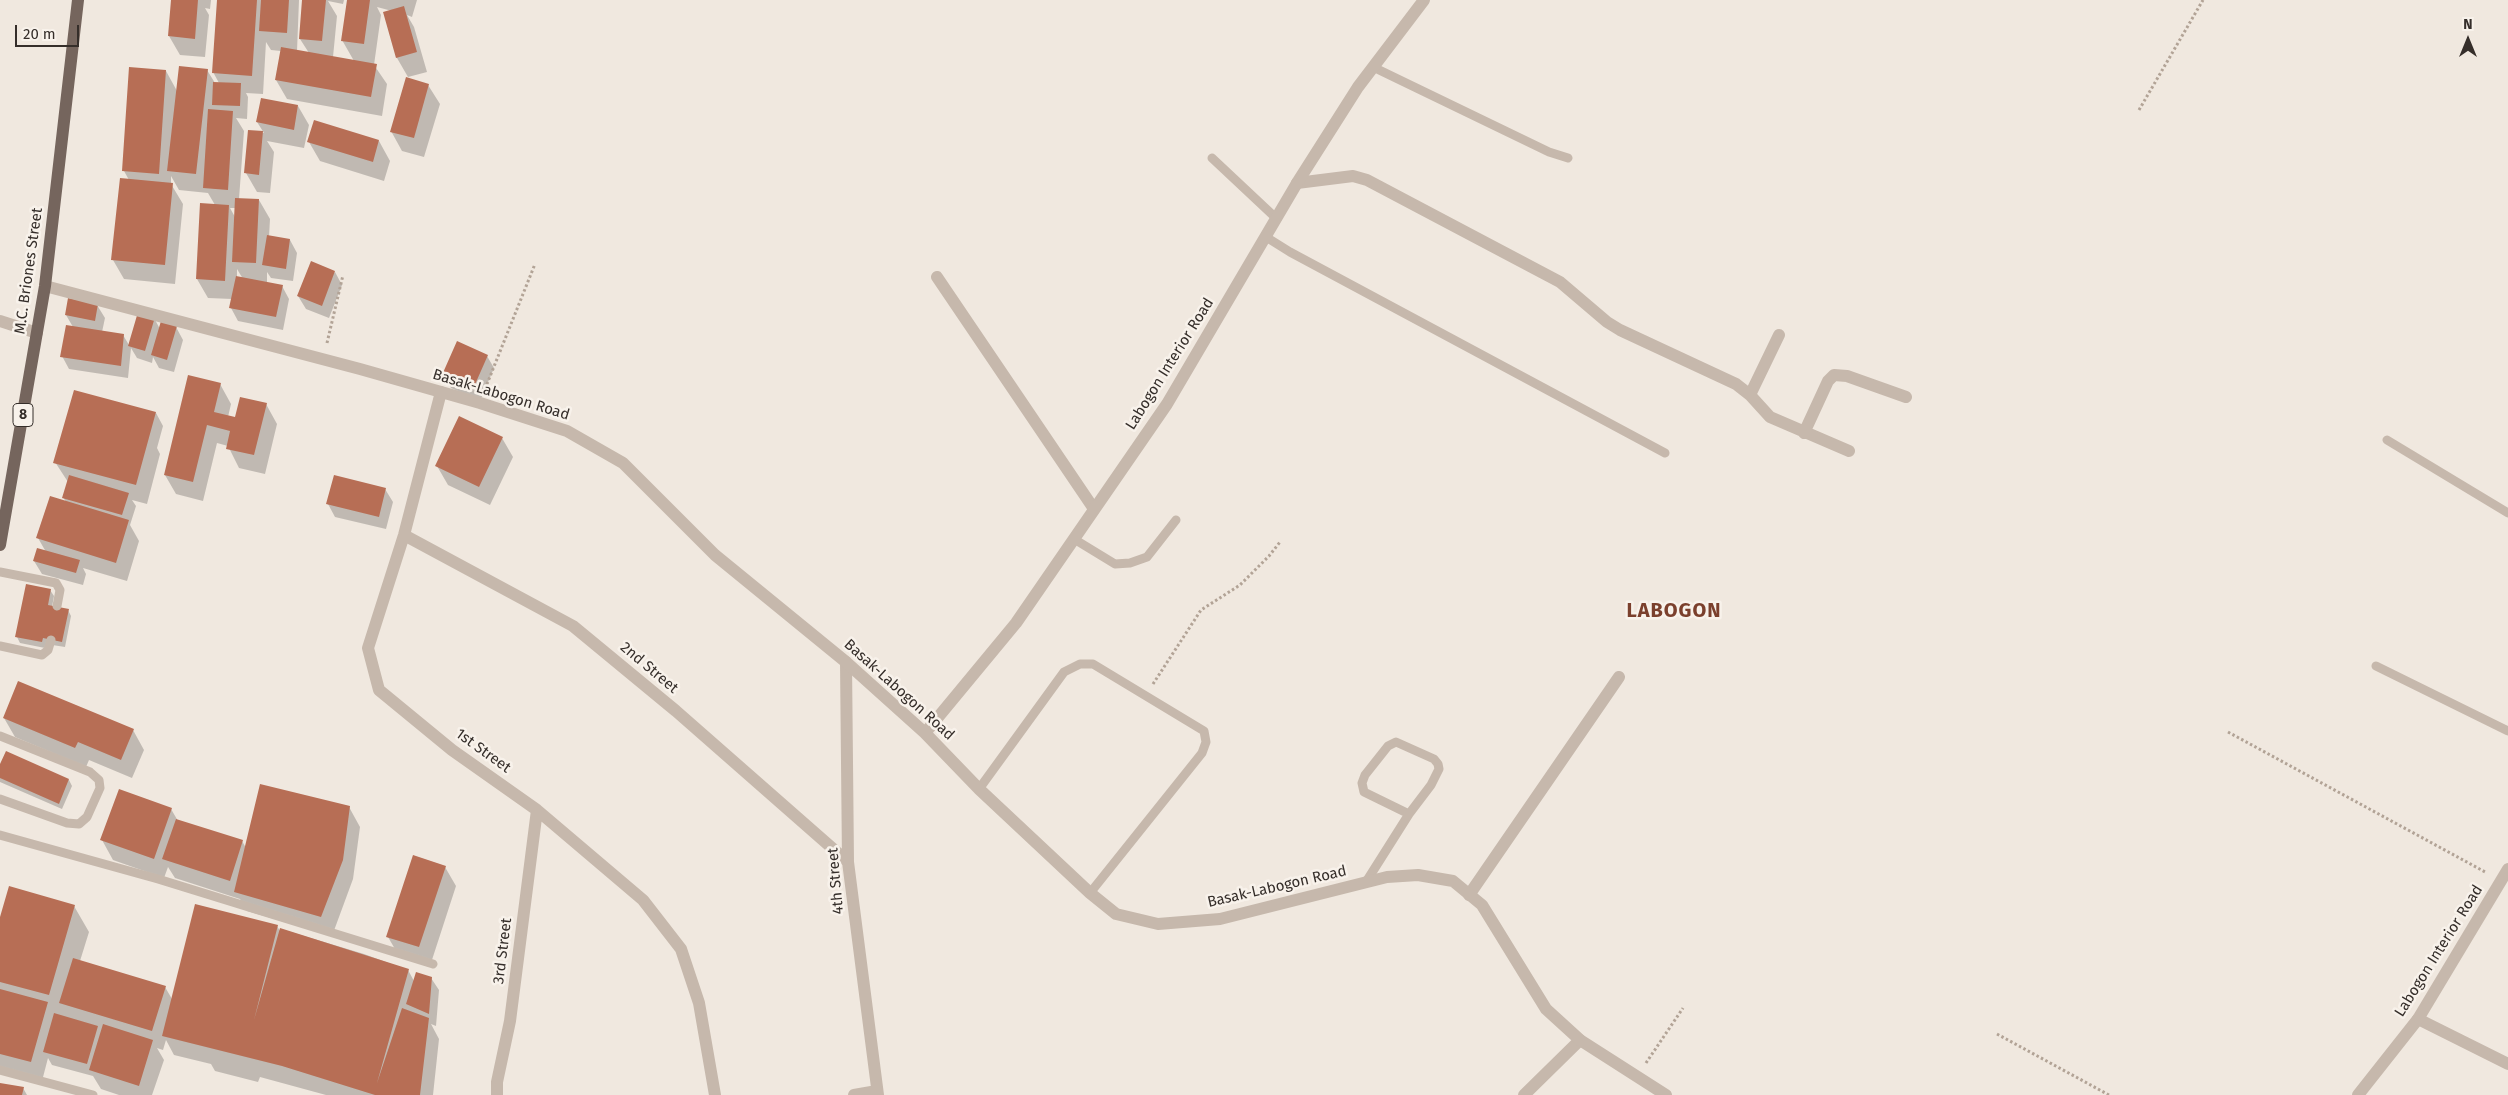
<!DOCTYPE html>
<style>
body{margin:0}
#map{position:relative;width:2508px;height:1095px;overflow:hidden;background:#f0e8df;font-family:"Fira Sans",sans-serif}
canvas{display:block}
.north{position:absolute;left:2443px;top:15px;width:50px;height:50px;-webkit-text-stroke:4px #f8f2eb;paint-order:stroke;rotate:0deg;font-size:14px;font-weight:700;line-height:20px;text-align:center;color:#352e2a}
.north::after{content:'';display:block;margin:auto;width:18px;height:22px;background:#352e2a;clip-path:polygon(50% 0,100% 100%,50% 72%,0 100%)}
.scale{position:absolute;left:15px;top:25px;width:64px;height:22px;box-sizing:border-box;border:2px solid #352e2a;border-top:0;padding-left:6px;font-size:15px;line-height:18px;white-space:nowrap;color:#352e2a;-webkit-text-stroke:4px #f8f2eb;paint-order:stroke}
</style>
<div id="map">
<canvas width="2508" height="1095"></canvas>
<div class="north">N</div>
<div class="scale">20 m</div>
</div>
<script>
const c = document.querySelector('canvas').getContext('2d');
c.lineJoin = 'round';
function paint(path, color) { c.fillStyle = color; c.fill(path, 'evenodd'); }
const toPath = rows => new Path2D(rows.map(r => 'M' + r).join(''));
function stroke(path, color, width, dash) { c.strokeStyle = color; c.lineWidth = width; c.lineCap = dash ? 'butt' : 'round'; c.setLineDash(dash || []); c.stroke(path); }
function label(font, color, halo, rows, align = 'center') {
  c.font = font + ' "Fira Sans",sans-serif'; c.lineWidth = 5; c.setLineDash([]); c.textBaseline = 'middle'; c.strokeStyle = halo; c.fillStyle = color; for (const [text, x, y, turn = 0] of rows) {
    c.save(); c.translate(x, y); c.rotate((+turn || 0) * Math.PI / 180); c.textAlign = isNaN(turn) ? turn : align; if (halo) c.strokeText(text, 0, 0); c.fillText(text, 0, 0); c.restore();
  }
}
paint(toPath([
 [172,0,211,0,210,9,205,8,209,15,205,57,180,55,169,36],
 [218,0,299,0,297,51,309,53,300,39,304,0,344,0,343,4,328,1,337,16,333,57,354,61,342,40,348,0,417,0,412,17,407,15,414,27,427,72,408,77,397,58,384,13,392,11,377,7,381,15,374,65,387,84,382,116,287,99,276,80,281,51,271,50,266,42,263,94,246,93,248,97,247,119,236,118,244,131,239,199,259,200,270,219,269,237,290,240,297,253,293,281,271,278,267,272,267,283,282,286,289,299,283,330,238,321,231,308,232,299,208,298,197,279,215,205,208,193,179,190,171,176,171,184,183,204,175,284,124,279,113,260,129,180,124,171,131,68,166,71,177,91,207,70,215,83,219,83,213,72],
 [230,208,236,208,235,217],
 [237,269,243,279,237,278],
 [428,85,440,104,424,157,402,151,391,131],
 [298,106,309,125,304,148,267,141,274,152,270,193,257,192,246,173,249,131,264,133,257,122],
 [379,141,390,161,384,181,320,161,309,142],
 [335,272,342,285,329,318,306,309,298,296],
 [97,305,105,318,102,332,123,335,129,345,154,318,160,329,176,327,183,340,174,372,159,368,153,357,152,363,137,358,131,348,128,378,69,369,62,356,73,327,66,315],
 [487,356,494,368,480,401,451,388,443,375],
 [220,384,231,404,228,417,236,419,266,404,277,424,265,474,239,468,228,446,217,443,203,501,176,494,165,475],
 [156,413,163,426,157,448,160,454,147,504,132,500,136,506,130,525,139,541,127,581,83,568,86,574,83,585,42,574,34,561,46,552,38,538,66,502,63,497,68,482,55,462],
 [502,438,513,457,490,505,448,485,437,466],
 [385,489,393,502,386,529,335,517,328,504],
 [50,590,54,596,52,607,68,610,71,616,65,647,46,644,45,648,20,643,17,637],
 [4,718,133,730,144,750,132,778,89,760,86,767,15,737],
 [7,753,69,780,72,786,62,809,0,782,0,767],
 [349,807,360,827,353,879,332,936,247,911,240,899,175,878,168,867,164,878,113,860,102,840,171,809,178,821,242,841,246,848],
 [445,867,456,886,430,966,399,956,388,937],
 [74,906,89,932,80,961,165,987,172,999,277,926,280,931,281,929,364,954,408,970,414,981,431,978,439,990,436,1026,431,1024,439,1039,433,1095,326,1095,260,1077,258,1082,215,1071,211,1064,174,1055,166,1040,163,1050,157,1048,164,1060,152,1095,119,1095,101,1089,93,1076,52,1065,48,1058,42,1081,0,1069,0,922],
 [0,1084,23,1088,27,1095,0,1095]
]), '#0003');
paint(toPath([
 [171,0,198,0,195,39,168,36],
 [217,0,257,0,252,76,212,73],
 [261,0,289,0,287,33,259,31],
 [302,0,326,0,322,41,299,39],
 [347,0,370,0,364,44,341,41],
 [404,6,417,52,396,58,383,12],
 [281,47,377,64,371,97,275,80],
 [179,66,208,69,196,174,167,171],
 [129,67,166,70,159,174,122,171],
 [406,77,429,84,414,138,390,132],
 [213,82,241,83,240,106,212,105],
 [261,98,298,105,294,130,256,122],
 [208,109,233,111,228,190,203,188],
 [314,120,379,140,373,162,307,142],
 [248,130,263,131,259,175,244,173],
 [120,178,173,183,165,265,111,260],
 [235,198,259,199,256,263,232,262],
 [200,203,229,205,225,281,196,279],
 [267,235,290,239,286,269,262,265],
 [311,261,335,271,322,306,297,296],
 [236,276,283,285,276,317,229,308],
 [68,298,98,304,95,321,65,315],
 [138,312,155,317,145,351,128,346],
 [161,321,177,326,167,360,151,355],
 [66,325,124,334,121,366,60,357],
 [457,341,488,355,473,389,442,375],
 [188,375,221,383,214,412,235,417,240,397,267,403,254,455,226,449,230,431,207,425,193,482,164,475],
 [74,390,156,412,136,485,53,463],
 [459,416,503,437,479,487,435,466],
 [69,475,129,493,122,515,62,498],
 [334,475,386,488,379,517,326,504],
 [50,496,129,520,116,563,36,538],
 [37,548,80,560,76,573,33,561],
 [26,584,51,589,48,605,69,609,62,642,43,638,42,642,15,637],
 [18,681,134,729,121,760,78,742,75,748,3,718],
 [6,751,69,779,59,804,0,778,0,764],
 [260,784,350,806,343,860,321,917,234,892],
 [119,789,172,808,154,859,100,840],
 [176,819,243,840,230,881,162,859],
 [413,855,446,866,419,947,386,937],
 [9,886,75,905,49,995,0,982,0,917],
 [195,904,278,925,254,1020,280,928,409,969,377,1083,402,1008,429,1018,420,1095,375,1095,282,1066,162,1036],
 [73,958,166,986,152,1031,59,1003],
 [416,972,432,977,429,1014,406,1004],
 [0,989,48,1002,31,1062,0,1054],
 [54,1013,98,1026,87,1064,43,1052],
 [103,1024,153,1040,139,1086,89,1070],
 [0,1083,24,1087,22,1095,0,1095]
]), '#b76e55');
stroke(toPath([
 [2139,110,2203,0],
 [327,343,343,275],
 [485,389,535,264],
 [1153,684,1201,610,1240,585,1269,556,1280,542],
 [2228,732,2487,873],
 [1997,1034,2109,1095],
 [1646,1063,1683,1008]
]), '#b2a396', 3, [2.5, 2.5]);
stroke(toPath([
 [1373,67,1549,152,1568,158],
 [1212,158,1277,219],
 [1266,237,1290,252,1665,453],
 [2387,440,2508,513],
 [1074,539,1115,564,1130,563,1147,557,1176,520],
 [0,572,56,583,60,590,57,606],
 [0,646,42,655,48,650,51,640],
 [2376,666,2508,731],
 [0,736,90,772,99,780,100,788,87,817,79,824,67,823,0,799],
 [979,789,1064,672,1080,664,1093,664,1204,731,1206,742,1202,753,1090,893],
 [0,835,158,879,433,964],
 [1366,882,1409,814,1364,792,1362,783,1365,775,1388,746,1396,742,1434,759,1438,764,1439,769,1431,785,1409,814],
 [0,1070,93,1095]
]), '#c6b8ac', 9);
stroke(toPath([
 [1297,183,1353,176,1367,180,1560,282,1607,322,1620,330,1736,384,1750,395,1770,417,1849,451],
 [937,277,1094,509],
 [0,321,37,333],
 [441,392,404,535,368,648,379,690,452,750,537,810,643,900,681,949,699,1003,715,1095],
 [1750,395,1779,335],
 [1804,433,1828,381,1834,375,1847,376,1906,397],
 [404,535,573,626,676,711,848,862],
 [846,662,848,862,878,1095],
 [1469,895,1619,677],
 [2418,1019,2508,1064],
 [497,1095,497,1082,510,1021,537,810],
 [854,1095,877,1091],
 [1524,1095,1580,1040]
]), '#c6b8ac', 12);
stroke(toPath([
 [45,286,360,369,480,403,567,431,623,463,715,555,846,662,925,733,979,789,1090,893,1116,914,1158,924,1220,919,1387,877,1418,875,1453,881,1482,905,1546,1009,1580,1040,1666,1095],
 [925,733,1016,623,1167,404,1297,183,1358,87,1424,0],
 [2358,1095,2418,1019,2508,869]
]), '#c6b8ac', 12);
stroke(toPath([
 [0,545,45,286,78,0]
]), '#75655d', 12);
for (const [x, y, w] of [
 [23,415,20]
]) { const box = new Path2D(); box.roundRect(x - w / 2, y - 11.5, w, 23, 4); c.fillStyle = '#f8f2eb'; c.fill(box); stroke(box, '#352e2a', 1); }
label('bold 14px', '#352e2a', null, [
 ["8",23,415]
]);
label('15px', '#352e2a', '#f8f2eb', [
 ["M.C. Briones Street",29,271,-82],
 ["Labogon Interior Road",1170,364,-58],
 ["Basak-Labogon Road",501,395,17],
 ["2nd Street",649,668,40],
 ["Basak-Labogon Road",899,690,42],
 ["1st Street",483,751,36],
 ["4th Street",836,881,-95],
 ["Basak-Labogon Road",1277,887,-13],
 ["3rd Street",503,951,-83],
 ["Labogon Interior Road",2439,951,-58]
]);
c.letterSpacing = '1px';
label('bold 20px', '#7b402d', '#f8f2eb', [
 ["LABOGON",1674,611]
]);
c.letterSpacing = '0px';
</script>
